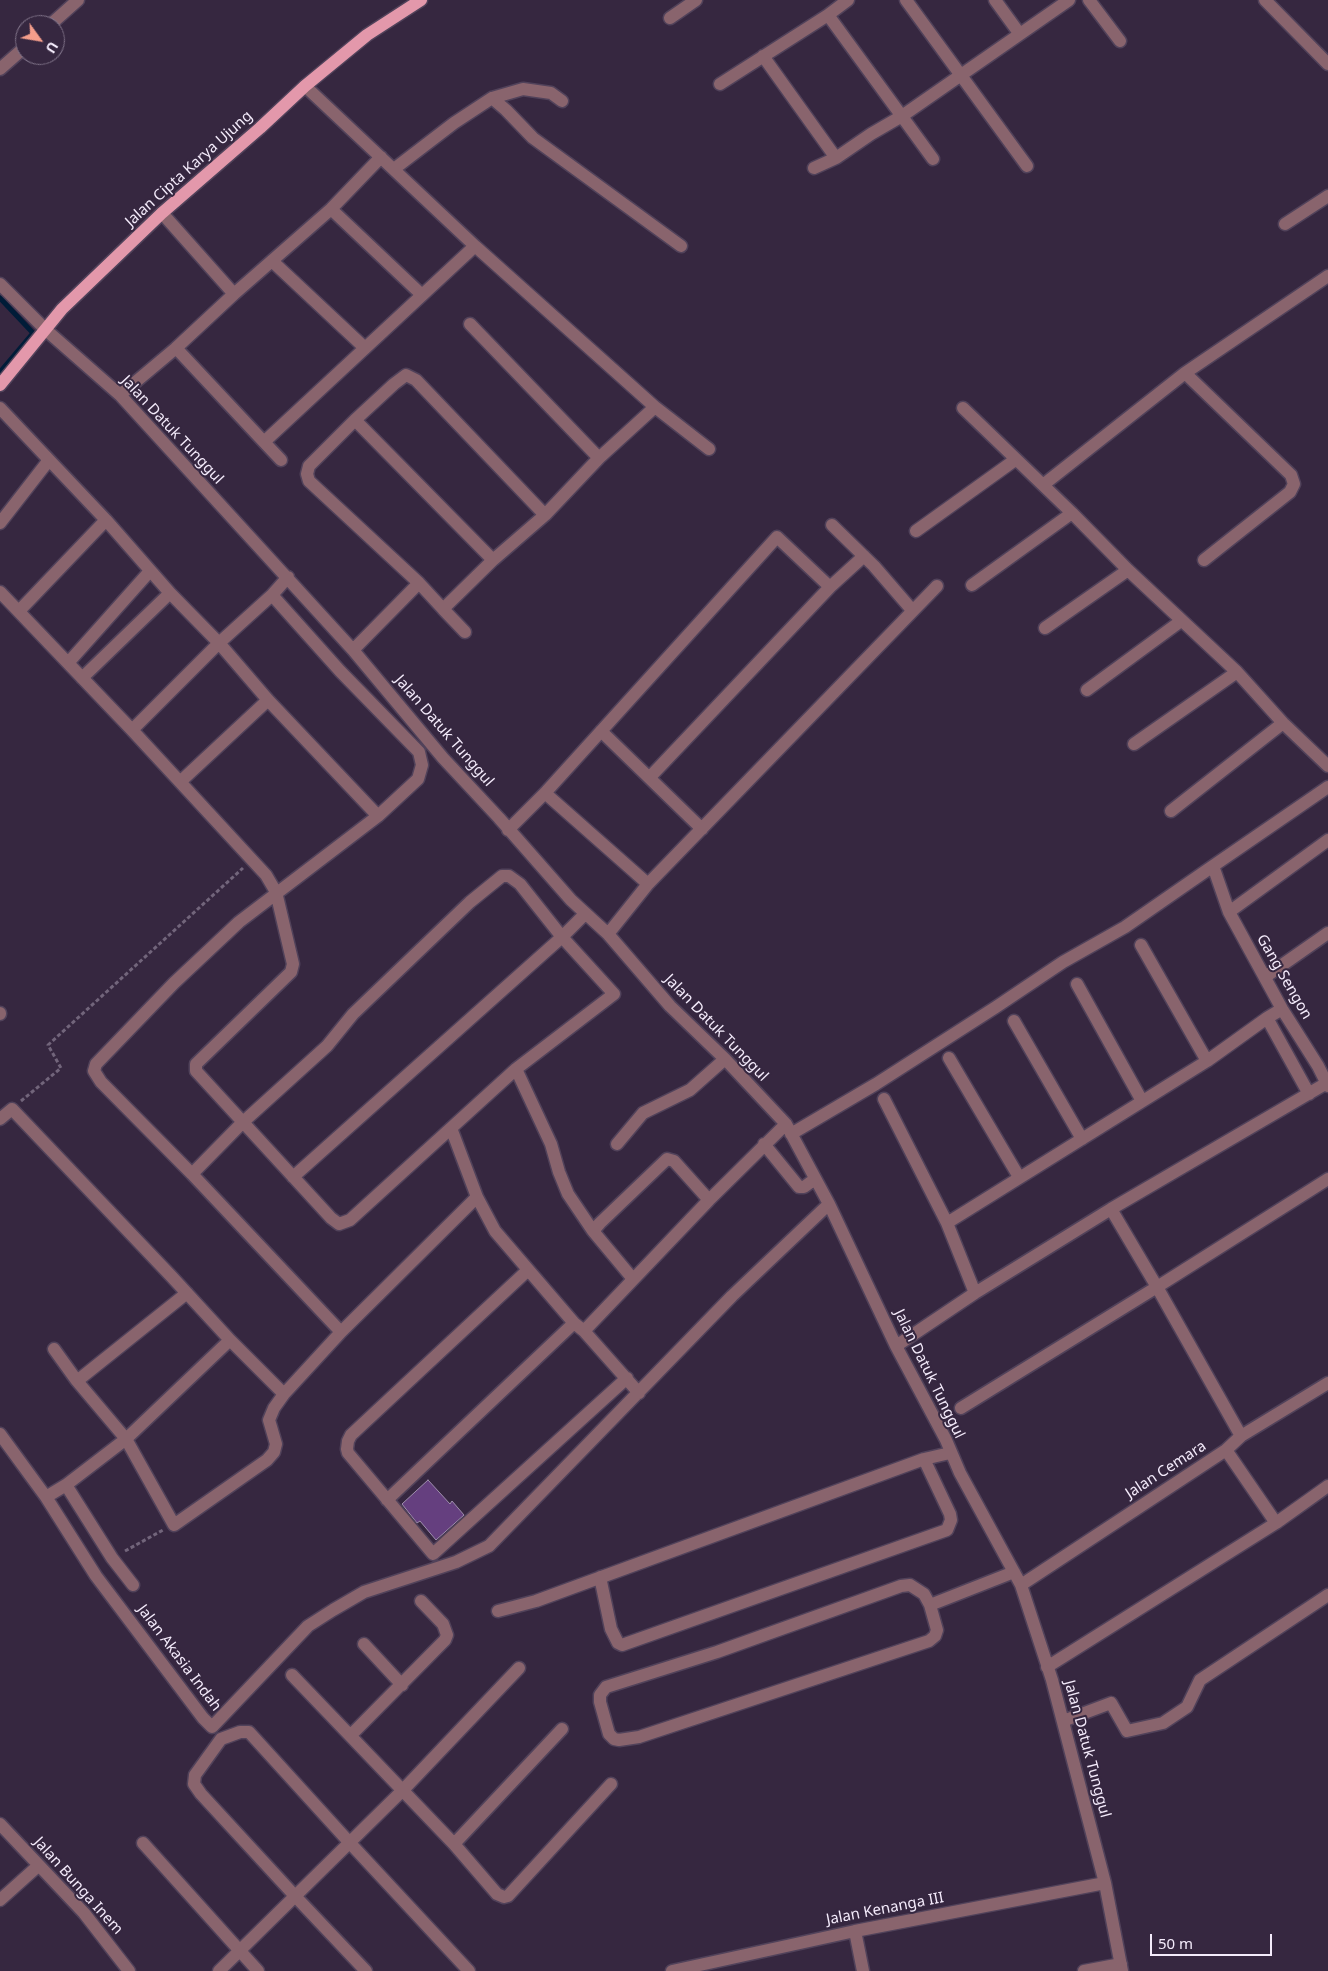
<!DOCTYPE html>
<style>
body{margin:0}
#map{position:relative;width:1328px;height:1971px;overflow:hidden;background:#362740;font-family:"Noto Sans",sans-serif}
canvas{display:block}
.north{position:absolute;left:15px;top:15px;width:50px;height:50px;box-sizing:border-box;background:#362740;border:1px solid #82758b;border-radius:50%;rotate:122deg;font-size:14px;font-weight:700;line-height:20px;text-align:center;color:#f4ebfb}
.north::after{content:'';display:block;margin:auto;width:18px;height:22px;background:#f49d8b;clip-path:polygon(50% 0,100% 100%,50% 72%,0 100%)}
.scale{position:absolute;left:1150px;top:1934px;width:122px;height:22px;box-sizing:border-box;border:2px solid #f4ebfb;border-top:0;padding-left:6px;font-size:15px;line-height:18px;white-space:nowrap;color:#f4ebfb;-webkit-text-stroke:4px #362740;paint-order:stroke}
</style>
<div id="map">
<canvas width="1328" height="1971"></canvas>
<div class="north">U</div>
<div class="scale">50 m</div>
</div>
<script>
const c = document.querySelector('canvas').getContext('2d');
c.lineJoin = 'round';
const toPath = rows => new Path2D(rows.map(r => 'M' + r).join(''));
function stroke(path, color, width, dash) { c.strokeStyle = color; c.lineWidth = width; c.lineCap = dash ? 'butt' : 'round'; c.setLineDash(dash || []); c.stroke(path); }
function paint(path, color) { c.fillStyle = color; c.fill(path, 'evenodd'); }
function label(font, color, halo, rows, align = 'center') {
  c.font = font + ' "Noto Sans",sans-serif'; c.lineWidth = 4; c.setLineDash([]); c.textBaseline = 'middle'; c.strokeStyle = halo; c.fillStyle = color; for (const [text, x, y, turn = 0] of rows) {
    c.save(); c.translate(x, y); c.rotate((+turn || 0) * Math.PI / 180); c.textAlign = isNaN(turn) ? turn : align; if (halo) c.strokeText(text, 0, 0); c.fillText(text, 0, 0); c.restore();
  }
}
stroke(toPath([
 [0,298,33,333,0,372]
]), '#001c38', 5);
const building = toPath([
 [428,1480,450,1504,452,1501,464,1515,436,1540,420,1521,417,1523,402,1504,428,1480]
]);
paint(building, '#653f7f');
stroke(building, '#9f8fad', 1);
const street = toPath([
 [906,0,1027,166],
 [995,0,1019,33],
 [1089,0,1120,41],
 [1265,0,1328,64],
 [828,15,933,159],
 [670,18,696,0],
 [50,25,78,0],
 [763,56,836,158],
 [0,69,25,47],
 [720,84,828,15,848,0],
 [305,86,475,246,655,407,709,449],
 [492,98,523,89,551,93,562,101],
 [814,168,836,158,871,134,902,116,1069,0],
 [394,169,454,123,492,98,506,110,533,138,681,246],
 [331,209,422,295],
 [162,213,234,294],
 [1285,224,1328,196],
 [272,261,365,348],
 [0,284,46,330,120,395,353,650,443,758,499,818,571,900,608,934,670,1006,725,1059,786,1124,829,1204,896,1346,946,1440,960,1473,1021,1585,1052,1680,1105,1883,1122,1971],
 [470,324,599,458],
 [176,348,264,442,475,246],
 [1185,373,1291,475,1294,484,1290,492,1204,560],
 [120,395,176,348,234,294,331,209,381,157],
 [0,408,106,520,170,593,219,643,268,700,378,816],
 [963,408,1072,513,1128,570,1237,672,1283,723,1328,766],
 [355,420,493,560],
 [264,442,281,460],
 [1043,485,1185,373,1328,276],
 [0,523,49,460],
 [832,525,874,566,912,610],
 [916,531,1015,460],
 [288,577,272,595,340,671,419,752,422,765,418,779,378,816,239,922,174,983,96,1064,94,1071,101,1082,192,1174,341,1332],
 [419,583,309,481,307,474,309,466,355,420,394,384,406,375,416,380,545,515],
 [972,585,1072,513],
 [0,592,132,730,266,875,276,892,293,964,291,972,196,1064,196,1071,331,1218,339,1224,350,1220,516,1069,614,994,562,937,293,1177],
 [443,609,465,632],
 [19,611,106,520],
 [1045,628,1128,570],
 [353,650,419,583,443,609,493,560,545,515,599,458,655,407],
 [68,663,150,571],
 [82,678,170,593],
 [1087,690,1181,621],
 [132,730,219,643,272,595],
 [601,731,702,829],
 [1134,744,1237,672],
 [650,777,830,587,864,556],
 [180,782,268,700],
 [1328,787,1213,866,1229,912,1282,1009,1318,1066,1328,1086],
 [545,793,648,884,937,586],
 [1171,811,1283,723],
 [508,830,545,793,777,537,830,587],
 [1229,912,1328,840],
 [608,934,648,884],
 [1141,945,1207,1061],
 [1265,977,1328,933],
 [1077,984,1142,1101],
 [0,1013,0,1014],
 [1267,1018,1309,1094],
 [1014,1021,1082,1139],
 [949,1058,1019,1177],
 [516,1069,551,1144,559,1172,568,1194,593,1231],
 [884,1099,947,1223,975,1293],
 [0,1119,12,1109,172,1277,230,1340,126,1439,66,1485,46,1497],
 [451,1128,477,1197,495,1231,574,1323,584,1331,639,1393],
 [791,1134,876,1084,996,1007,1063,962,1125,927,1213,866],
 [617,1144,643,1113,690,1090,725,1059],
 [764,1144,799,1187,804,1187,815,1179],
 [192,1174,242,1123,327,1046,353,1014,470,902,502,876,509,876,520,884,562,937,585,914],
 [1111,1209,1157,1287,1328,1179],
 [947,1223,1207,1061,1267,1018,1282,1009],
 [528,1270,351,1435,348,1441,347,1449,348,1453,433,1554,627,1378],
 [633,1279,593,1231,600,1223,667,1159,674,1161,709,1200],
 [187,1293,77,1381,126,1439,174,1525,267,1460,274,1452,276,1444,269,1420,274,1408,284,1394],
 [584,1331,709,1200,786,1124],
 [230,1340,284,1394,341,1332,477,1197],
 [896,1346,975,1293,1111,1209,1327,1083],
 [54,1349,77,1381],
 [961,1408,1157,1287,1241,1436],
 [0,1434,46,1497,96,1576,203,1718,212,1727,308,1626,333,1610,364,1592,456,1562,489,1546,732,1296,829,1204],
 [1226,1450,1276,1523],
 [66,1485,112,1558,133,1585],
 [387,1500,574,1323],
 [600,1577,611,1629,618,1643,622,1645,947,1530,951,1520,950,1514,924,1459],
 [910,1585,924,1594,930,1605,937,1630,935,1636,929,1641,639,1737,619,1740,614,1739,609,1734,600,1702,600,1695,606,1687,717,1652,901,1586,910,1585],
 [1021,1585,1226,1450,1241,1436,1328,1383],
 [930,1605,1014,1572],
 [498,1611,536,1601,924,1459,950,1453],
 [364,1644,402,1685],
 [1047,1667,1276,1523,1328,1486],
 [292,1675,454,1844,497,1894,504,1897,508,1896,611,1784],
 [1063,1721,1111,1703,1127,1731,1163,1723,1187,1707,1200,1680,1328,1595],
 [351,1735,445,1640,447,1635,443,1624,421,1601],
 [0,1824,84,1913,129,1971],
 [143,1843,258,1971],
 [454,1844,562,1729],
 [0,1900,38,1866],
 [855,1931,863,1971],
 [219,1971,403,1790,519,1668],
 [366,1971,295,1896,201,1794,194,1784,195,1775,221,1739,240,1732,249,1732,349,1842,469,1971],
 [672,1971,855,1931,1105,1883],
 [1084,1971,1121,1964]
]);
const primary = toPath([
 [0,385,62,309,162,213,260,128,305,86,367,35,421,0]
]);
stroke(street, '#51425a', 15);
stroke(primary, '#51425a', 15);
stroke(toPath([
 [21,1101,61,1068,48,1045,243,868],
 [125,1551,163,1530]
]), '#72657b', 3, [4, 2.5]);
stroke(street, '#89646d', 12);
stroke(primary, '#e398ab', 12);
label('15px', '#f4ebfb', '#362740', [
 ["Jalan Cipta Karya Ujung",189,169,-42],
 ["Jalan Datuk Tunggul",172,430,47],
 ["Jalan Datuk Tunggul",444,731,49],
 ["Gang Sengon",1284,977,60],
 ["Jalan Datuk Tunggul",716,1028,46],
 ["Jalan Datuk Tunggul",929,1374,64],
 ["Jalan Cemara",1166,1470,-33],
 ["Jalan Akasia Indah",179,1658,53],
 ["Jalan Datuk Tunggul",1087,1749,75],
 ["Jalan Bunga Inem",78,1886,48],
 ["Jalan Kenanga III",885,1909,-11]
]);
</script>
